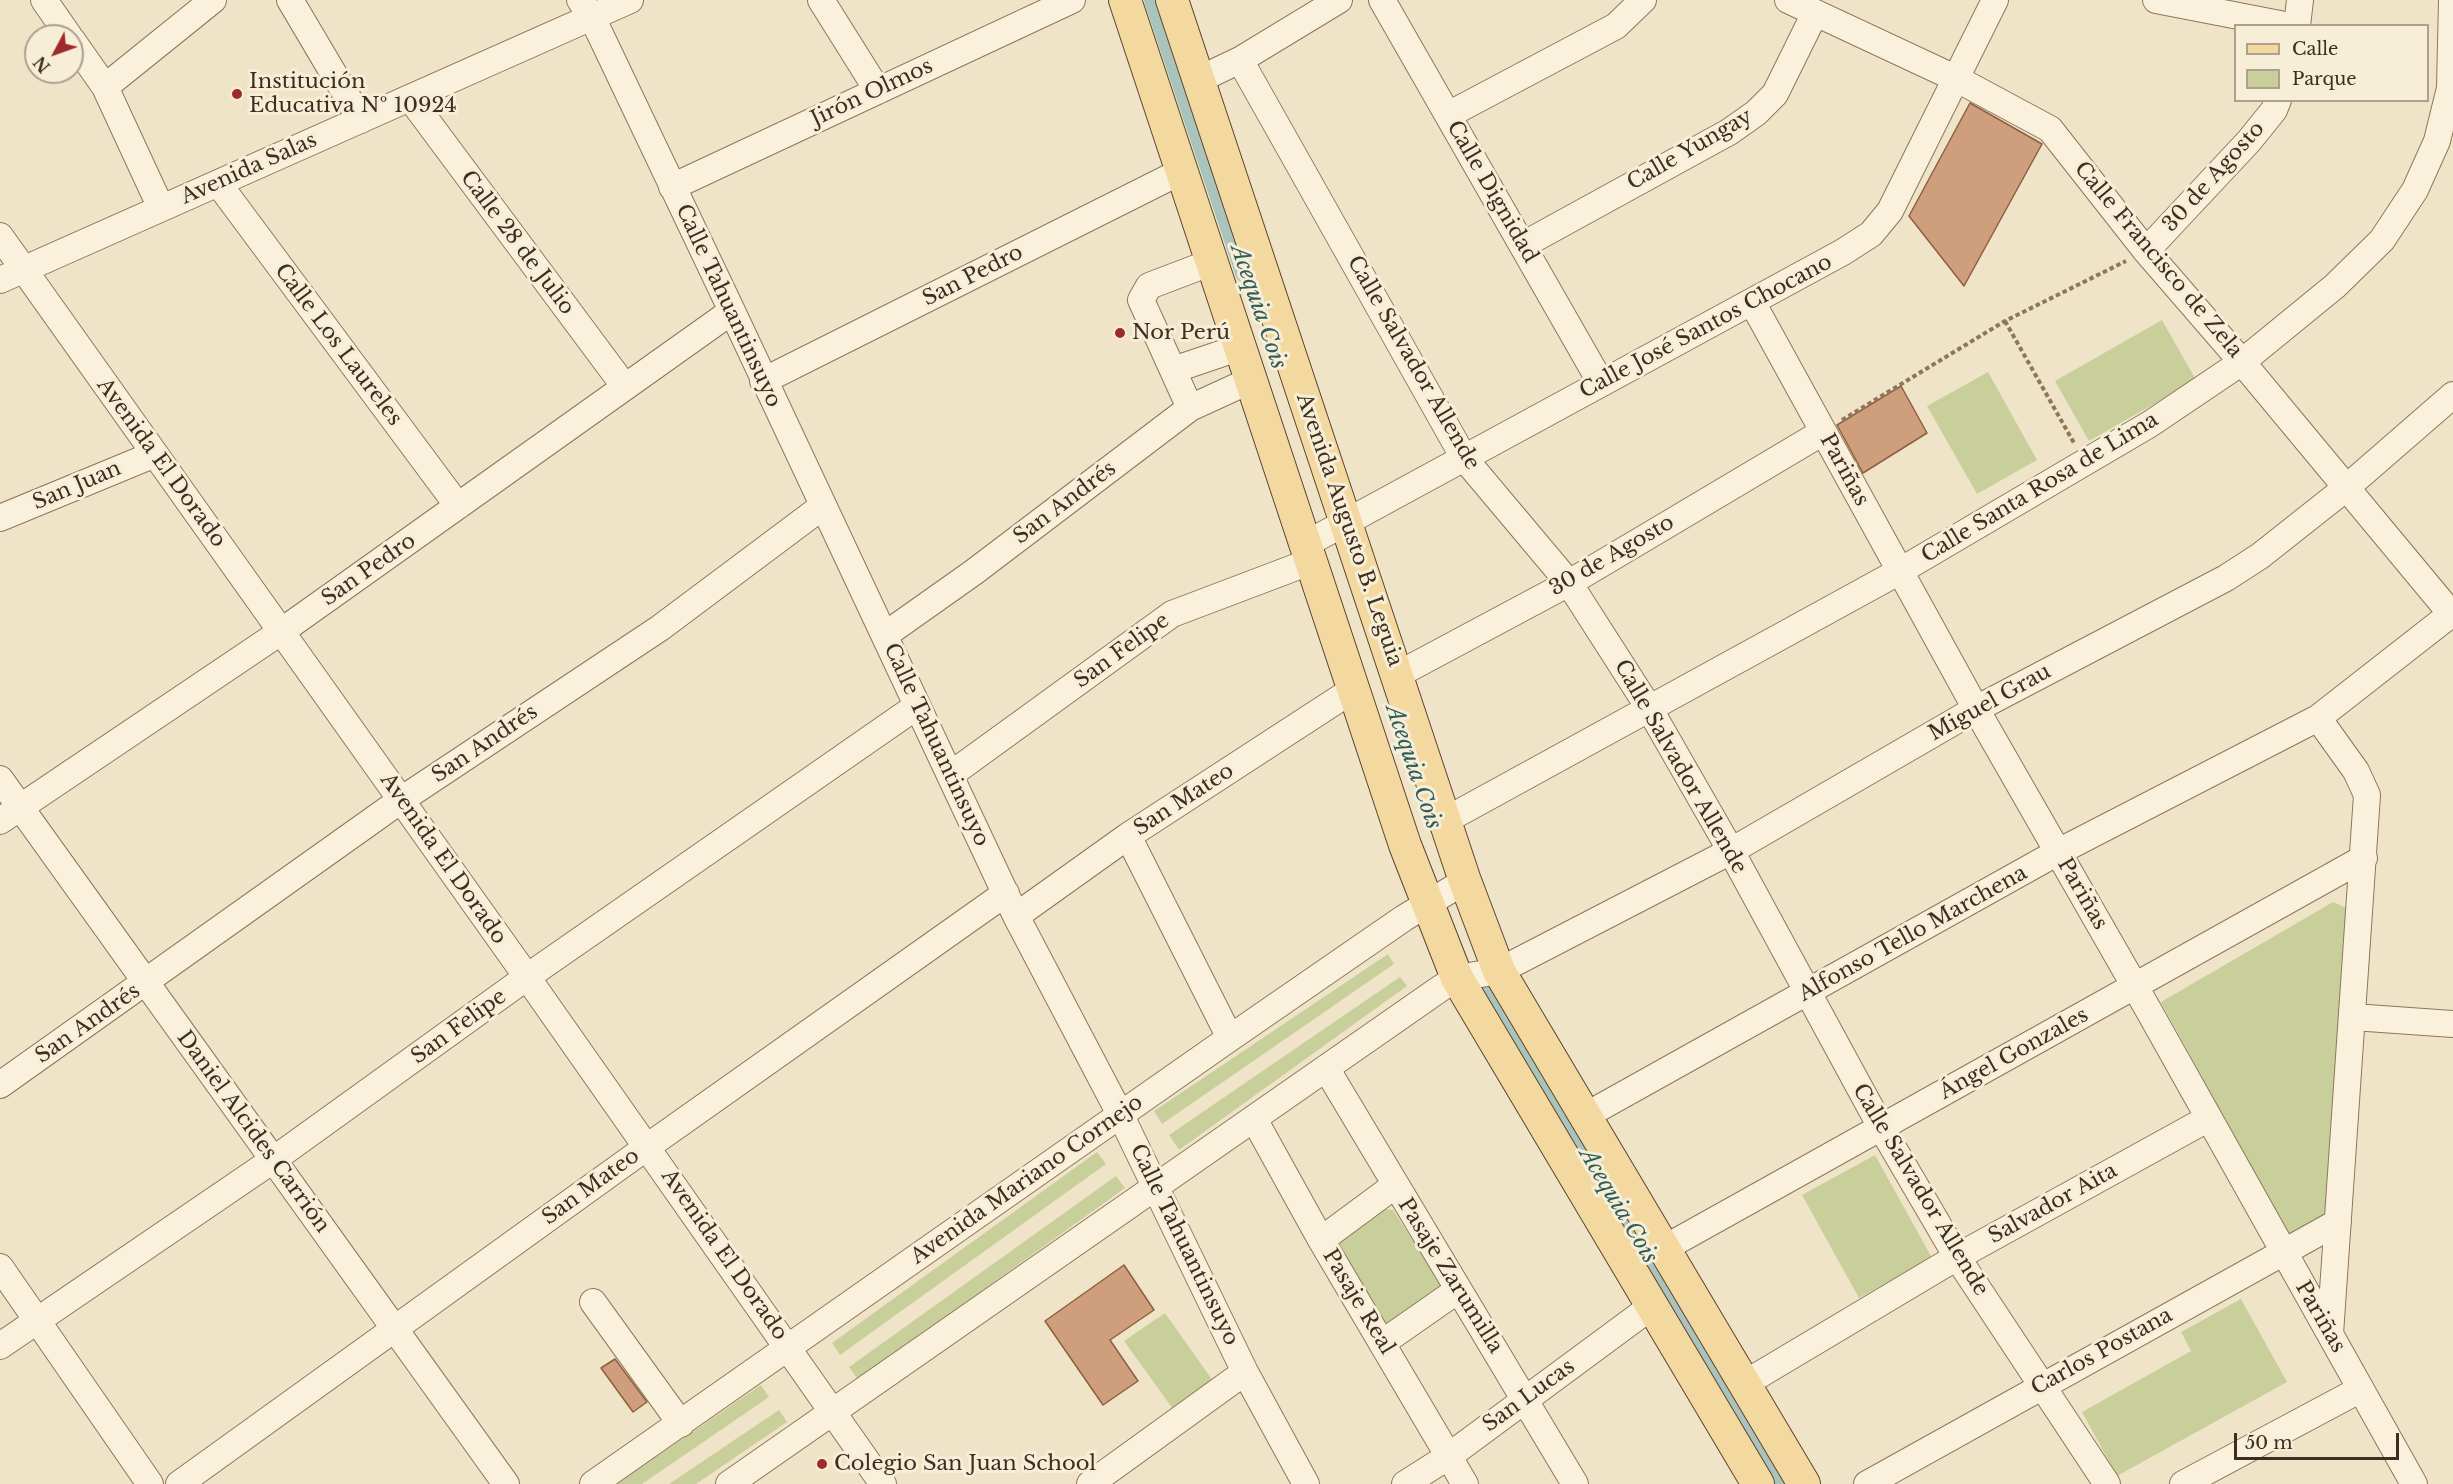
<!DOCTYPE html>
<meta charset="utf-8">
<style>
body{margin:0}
#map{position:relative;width:2453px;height:1484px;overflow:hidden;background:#f0e4c8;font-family:"Libre Baskerville",serif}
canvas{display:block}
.legend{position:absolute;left:2234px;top:24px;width:195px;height:78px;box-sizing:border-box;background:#f7eed8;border:2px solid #ada18e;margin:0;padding:8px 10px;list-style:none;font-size:18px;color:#3d2e20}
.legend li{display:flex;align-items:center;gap:12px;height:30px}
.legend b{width:30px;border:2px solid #ada18e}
.north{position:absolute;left:24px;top:24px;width:60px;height:60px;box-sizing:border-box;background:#f7eed8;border:2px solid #ada18e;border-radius:50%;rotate:229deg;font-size:16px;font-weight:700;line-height:24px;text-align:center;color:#3d2e20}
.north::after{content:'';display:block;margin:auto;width:21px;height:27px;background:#9e2a2b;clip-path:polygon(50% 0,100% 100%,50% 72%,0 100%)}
.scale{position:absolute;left:2234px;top:1433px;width:165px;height:27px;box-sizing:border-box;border:3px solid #3d2e20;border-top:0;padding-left:8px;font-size:18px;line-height:21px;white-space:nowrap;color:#3d2e20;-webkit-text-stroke:4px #f7eed8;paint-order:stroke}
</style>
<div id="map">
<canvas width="2453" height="1484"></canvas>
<ul class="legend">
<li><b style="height:8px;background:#f3d9a0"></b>Calle</li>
<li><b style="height:16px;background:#c9cf9b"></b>Parque</li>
</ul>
<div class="north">N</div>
<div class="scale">50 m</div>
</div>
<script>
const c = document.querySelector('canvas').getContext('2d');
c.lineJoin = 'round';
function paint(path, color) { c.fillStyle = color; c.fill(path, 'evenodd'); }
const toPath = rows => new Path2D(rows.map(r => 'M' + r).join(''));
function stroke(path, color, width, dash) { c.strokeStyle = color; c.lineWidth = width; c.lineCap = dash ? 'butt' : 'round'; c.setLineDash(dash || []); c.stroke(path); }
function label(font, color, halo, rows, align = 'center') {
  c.font = font + ' "Libre Baskerville",serif'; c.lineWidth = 6; c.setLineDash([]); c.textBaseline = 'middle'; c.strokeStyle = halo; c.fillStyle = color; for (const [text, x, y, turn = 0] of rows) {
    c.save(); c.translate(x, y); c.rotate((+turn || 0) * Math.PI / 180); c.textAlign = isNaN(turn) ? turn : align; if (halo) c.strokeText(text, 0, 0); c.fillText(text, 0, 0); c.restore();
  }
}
paint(toPath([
 [2162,320,2196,380,2089,441,2055,381],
 [1988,372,2037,460,1977,494,1927,406],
 [2333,902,2349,909,2327,1223,2292,1241,2161,1002],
 [1388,954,1394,964,1162,1124,1154,1111],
 [1400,977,1407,986,1179,1150,1169,1135],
 [1097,1152,1106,1164,840,1355,832,1343],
 [1875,1155,1932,1258,1859,1298,1802,1195],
 [1116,1176,1125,1188,858,1380,849,1367],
 [1386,1209,1393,1210,1444,1289,1385,1330,1338,1249,1341,1241],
 [2241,1299,2287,1382,2117,1476,2082,1412,2191,1351,2181,1332],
 [1165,1313,1213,1381,1173,1409,1124,1341],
 [761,1385,769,1397,642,1484,617,1484],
 [779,1410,787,1422,696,1484,669,1484]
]), '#c9cf9b');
stroke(toPath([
 [1155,0,1246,272],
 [1485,970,1503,1014,1783,1484]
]), '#a9c4bc', 22);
const building = toPath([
 [1970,103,2042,144,1964,286,1909,216,1970,103],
 [1901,386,1927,433,1863,473,1837,425,1901,386],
 [1124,1265,1154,1310,1110,1340,1138,1381,1103,1405,1045,1321,1124,1265],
 [615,1359,647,1402,633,1412,601,1368,615,1359]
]);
paint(building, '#cf9f7d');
stroke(building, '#8d5f41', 1.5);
const minor = toPath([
 [44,0,69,36],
 [290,0,361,120],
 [580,0,592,17,732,311,1016,916,1121,1116,1245,1372,1306,1484],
 [821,0,878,91],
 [1382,0,1601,383],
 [1788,0,1957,79,2050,129,2146,251,2242,362,2453,616],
 [2156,0,2290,26],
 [2297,26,2300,0],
 [72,40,105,87,161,208],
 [1240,60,1464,458,1569,583,1649,708,1731,851,1881,1127,1957,1257,2107,1484],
 [1198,80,1240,60,1339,0],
 [105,87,213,0],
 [410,98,625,387],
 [1448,115,1616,26,1643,0],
 [218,183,458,506],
 [672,187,1072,0],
 [0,236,527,977,883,1484],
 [1523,245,1729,132,1756,113,1775,94,1815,13],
 [2146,251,2249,141,2274,110,2278,100],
 [0,280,630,0],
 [1752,302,1976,709,2149,1011,2414,1484],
 [1173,370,1241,347],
 [763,381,1182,171],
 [1190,408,1141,300,1149,286,1212,262],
 [0,518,155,454],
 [1306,544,1843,252,1871,234,1890,211,1995,0],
 [885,635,974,572,1190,408,1251,380],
 [1397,675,1569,583,1823,432],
 [2318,718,2356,771,2367,795,2330,1334],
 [950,775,1172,614,1312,561],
 [0,779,506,1484],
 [1446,820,1900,571,2150,424,2242,362,2335,286,2382,240,2415,190,2437,141,2450,88,2452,0],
 [0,821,282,631,732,311],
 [1128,836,1230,1038],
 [1016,916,1128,836,1354,689],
 [2353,1017,2453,1024],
 [1326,1068,1575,1484],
 [0,1085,401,800,660,628,823,506],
 [1585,1116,2058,852,2318,718,2451,614],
 [1254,1119,1321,1240,1465,1484],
 [1321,1240,1394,1186],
 [1663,1249,2364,858],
 [0,1267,150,1484],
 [593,1302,681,1424],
 [1382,1343,1458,1290],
 [0,1346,273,1160,527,977,917,706],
 [1744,1384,1957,1257,2209,1118],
 [179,1484,647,1147,1006,893],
 [593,1484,1230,1038,1404,918,1465,881],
 [729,1484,1441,988,1457,978,1499,971,1731,851,1976,709,2226,578,2260,556,2346,488,2453,395],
 [1090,1484,1245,1372],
 [1405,1484,1449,1456,1652,1306],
 [1867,1484,2338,1222],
 [2183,1484,2361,1389]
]);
const major = toPath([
 [1125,0,1405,845,1457,978,1758,1484],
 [1172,0,1465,881,1499,971,1804,1484]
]);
stroke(minor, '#8d765c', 28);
stroke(major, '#5b4430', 34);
stroke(toPath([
 [2005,321,2074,443],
 [1842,420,2005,321,2126,261]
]), '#8d765c', 4, [4.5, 3]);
stroke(minor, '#faf1dc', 26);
stroke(major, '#f3d9a0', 32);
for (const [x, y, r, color] of [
 [237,94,6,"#9e2a2b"],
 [1120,333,6,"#9e2a2b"],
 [822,1464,6,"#9e2a2b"]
]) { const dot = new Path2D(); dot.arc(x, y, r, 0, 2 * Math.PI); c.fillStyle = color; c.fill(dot); stroke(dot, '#f7eed8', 2); }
label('21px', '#3d2e20', '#f7eed8', [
 ["Institución",249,82],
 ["Educativa Nº 10924",249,106],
 ["Nor Perú",1132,333],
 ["Colegio San Juan School",834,1464]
], 'left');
label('21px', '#3d2e20', '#f7eed8', [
 ["Jirón Olmos",872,93,-25],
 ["Calle Yungay",1690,150,-30],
 ["Avenida Salas",249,169,-24],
 ["30 de Agosto",2214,177,-48],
 ["Calle Dignidad",1492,192,60],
 ["Calle 28 de Julio",517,243,53],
 ["Calle Francisco de Zela",2158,260,50],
 ["San Pedro",973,276,-27],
 ["Calle Tahuantinsuyo",728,306,65],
 ["Calle José Santos Chocano",1706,327,-28],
 ["Calle Los Laureles",338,345,53],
 ["Calle Salvador Allende",1413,363,60],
 ["Avenida El Dorado",161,463,54],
 ["Pariñas",1844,470,61],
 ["San Juan",77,486,-23],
 ["Calle Santa Rosa de Lima",2040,488,-31],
 ["San Andrés",1065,503,-37],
 ["Avenida Augusto B. Leguia",1349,530,71],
 ["30 de Agosto",1612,556,-30],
 ["San Pedro",369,570,-35],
 ["San Felipe",1122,651,-36],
 ["Miguel Grau",1990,703,-29],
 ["San Andrés",485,744,-34],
 ["Calle Tahuantinsuyo",936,745,65],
 ["Calle Salvador Allende",1680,767,60],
 ["San Mateo",1184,800,-33],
 ["Avenida El Dorado",443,859,55],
 ["Pariñas",2082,894,60],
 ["Alfonso Tello Marchena",1913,934,-29],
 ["San Andrés",88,1024,-35],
 ["San Felipe",459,1027,-36],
 ["Ángel Gonzales",2014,1054,-29],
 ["Daniel Alcides Carrión",253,1132,54],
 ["Avenida Mariano Cornejo",1027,1180,-35],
 ["San Mateo",591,1187,-36],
 ["Calle Salvador Allende",1920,1190,59],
 ["Salvador Aita",2053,1204,-29],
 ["Calle Tahuantinsuyo",1184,1245,64],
 ["Avenida El Dorado",724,1255,55],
 ["Pasaje Zarumilla",1450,1276,58],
 ["Pasaje Real",1358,1302,59],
 ["Pariñas",2320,1317,60],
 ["Carlos Postana",2102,1352,-29],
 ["San Lucas",1529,1396,-36]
]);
label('italic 22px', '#2f5d5a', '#f7eed8', [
 ["Acequia Cois",1258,307,71],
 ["Acequia Cois",1413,767,71],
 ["Acequia Cois",1618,1206,59]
]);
</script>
